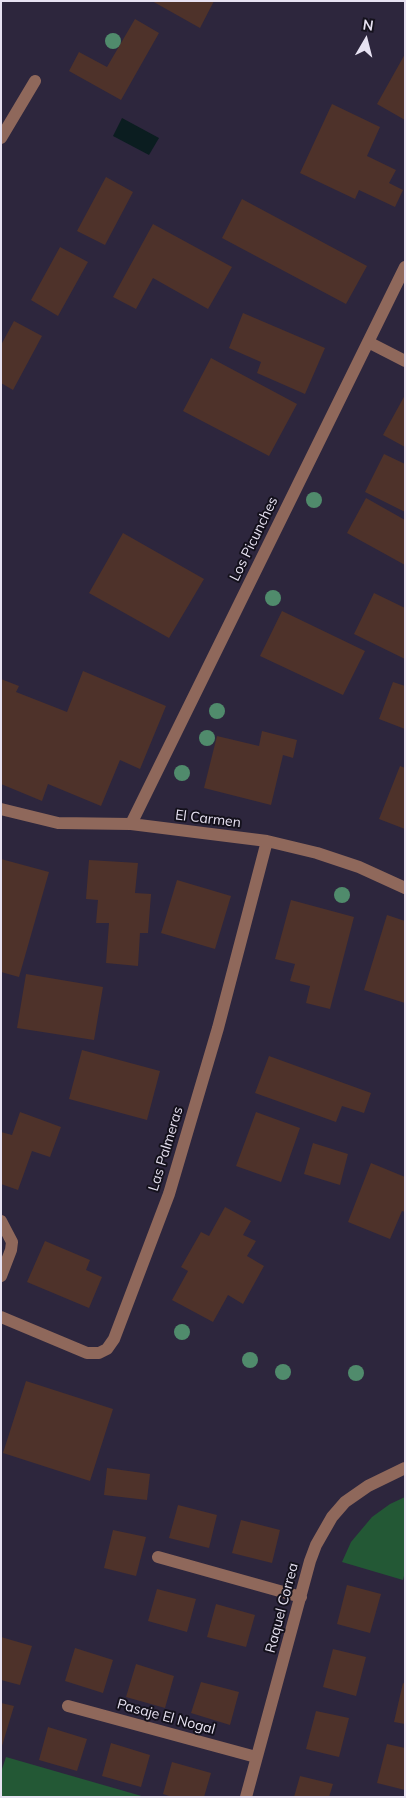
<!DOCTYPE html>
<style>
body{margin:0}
#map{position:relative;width:406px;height:1798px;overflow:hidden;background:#2d263d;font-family:Mulish,sans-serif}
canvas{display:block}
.frame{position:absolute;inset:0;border:2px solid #e7e2f2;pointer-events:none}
.north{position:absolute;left:341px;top:15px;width:50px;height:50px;-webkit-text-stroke:4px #14111c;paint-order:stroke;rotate:8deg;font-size:14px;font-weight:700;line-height:20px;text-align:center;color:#e7e2f2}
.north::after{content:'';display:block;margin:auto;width:18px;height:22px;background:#e7e2f2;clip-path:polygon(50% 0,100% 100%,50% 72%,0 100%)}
</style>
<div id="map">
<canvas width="406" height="1798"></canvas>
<div class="frame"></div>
<div class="north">N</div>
</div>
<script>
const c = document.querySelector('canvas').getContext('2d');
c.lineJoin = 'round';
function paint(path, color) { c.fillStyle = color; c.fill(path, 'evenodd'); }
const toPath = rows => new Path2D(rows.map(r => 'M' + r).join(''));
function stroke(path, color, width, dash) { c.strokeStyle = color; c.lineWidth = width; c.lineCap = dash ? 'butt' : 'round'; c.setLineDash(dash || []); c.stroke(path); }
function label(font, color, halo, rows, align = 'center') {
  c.font = font + ' Mulish,sans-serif'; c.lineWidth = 4; c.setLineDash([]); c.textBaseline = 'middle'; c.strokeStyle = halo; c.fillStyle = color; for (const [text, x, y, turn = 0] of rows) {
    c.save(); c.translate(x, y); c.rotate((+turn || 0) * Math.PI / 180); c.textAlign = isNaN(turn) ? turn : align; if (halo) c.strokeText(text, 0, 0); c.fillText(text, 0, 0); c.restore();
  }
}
paint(toPath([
 [405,1497,405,1572,403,1580,342,1562,351,1542,372,1517,390,1504],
 [6,1757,145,1797,1,1797,1,1772]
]), '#235835');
paint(toPath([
 [122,118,159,138,149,155,113,136]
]), '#0b1d20');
paint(toPath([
 [152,1,214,1,200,28],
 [135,19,159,33,121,100,69,71,79,52,107,67],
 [405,54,405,120,377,104],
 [332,104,380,127,367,156,396,170,389,183,403,190,395,207,359,190,355,199,300,173],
 [106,177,133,192,105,245,77,231],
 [242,199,367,266,346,304,222,238],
 [153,224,232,267,208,309,153,278,136,309,113,297],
 [60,247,88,262,58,316,31,300],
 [243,313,325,348,305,394,257,373,261,362,229,348],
 [14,321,42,336,13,390,1,383,1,345],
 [211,358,297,404,269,456,183,411],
 [405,395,405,447,383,435],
 [384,454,405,464,405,512,365,492],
 [366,498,405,520,405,565,347,533],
 [123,533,204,579,169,638,89,593],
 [374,593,405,608,405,659,354,634],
 [282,611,365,651,343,695,260,656],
 [83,671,166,706,140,769,120,760,101,806,48,784,42,801,1,784,1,679,19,686,16,692,67,712],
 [393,682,405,686,405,729,379,719],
 [262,731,297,740,293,758,283,755,271,805,204,788,217,736,259,746],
 [400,766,405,768,405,829,379,819],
 [1,859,49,872,19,977,1,972],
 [89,860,138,863,135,893,151,894,148,933,140,933,138,966,106,963,109,923,96,923,98,900,86,899],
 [177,880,231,896,215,949,161,933],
 [291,900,354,917,330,1009,306,1003,310,986,290,981,295,964,275,959],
 [387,915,405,921,405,1003,364,990],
 [26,974,103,987,94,1040,17,1028],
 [82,1050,160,1071,147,1120,69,1099],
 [269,1056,371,1093,364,1113,342,1106,336,1122,255,1093],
 [20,1112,61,1127,50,1157,32,1151,18,1190,1,1184,1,1132,12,1135],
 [256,1112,300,1128,281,1182,236,1166],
 [313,1143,348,1154,340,1185,304,1174],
 [371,1163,405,1177,405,1212,402,1211,390,1239,348,1222],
 [225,1207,251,1221,243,1235,256,1241,247,1256,264,1266,243,1304,228,1295,213,1322,172,1300,188,1271,181,1267,201,1232,209,1236],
 [45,1241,90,1260,86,1270,102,1277,89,1308,27,1282],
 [26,1381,113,1409,90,1481,3,1453],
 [107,1468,150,1474,147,1500,104,1495],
 [178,1505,217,1515,209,1548,169,1538],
 [241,1520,280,1530,272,1563,232,1553],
 [113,1530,146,1537,136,1576,104,1568],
 [347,1585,381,1594,370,1633,337,1624],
 [157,1589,196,1599,187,1632,148,1621],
 [216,1604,255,1615,246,1647,207,1637],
 [1,1637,32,1646,20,1685,1,1680],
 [75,1648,113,1660,103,1693,65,1681],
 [333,1649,366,1657,356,1696,323,1687],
 [136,1664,174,1676,165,1708,126,1697],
 [201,1682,239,1692,230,1725,191,1713],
 [403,1683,405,1684,405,1724,394,1722],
 [1,1703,14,1706,2,1746,1,1746],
 [316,1711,349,1718,339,1757,306,1749],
 [48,1727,87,1739,77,1771,39,1760],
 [111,1743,150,1755,141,1787,102,1776],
 [387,1744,405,1748,405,1790,377,1783],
 [172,1762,211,1773,204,1797,172,1797,163,1794],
 [300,1776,333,1784,329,1797,294,1797]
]), '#4e322a');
stroke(toPath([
 [1,138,35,81],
 [368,342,405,361],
 [1,809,58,823,131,824,267,841,317,853,359,867,405,888],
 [131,824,405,267],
 [1,1221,12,1242,11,1250,1,1276],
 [1,1317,87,1353,99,1353,107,1349,114,1339,169,1194,218,1028,267,841],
 [158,1557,301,1597],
 [68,1706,256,1757],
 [246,1797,310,1561,316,1545,332,1517,345,1502,368,1486,405,1468]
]), '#8f685b', 12);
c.fillStyle = '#508b6c';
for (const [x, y] of [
 [113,41],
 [314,500],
 [273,598],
 [217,711],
 [207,738],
 [182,773],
 [342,895],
 [182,1332],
 [250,1360],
 [283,1372],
 [356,1373]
]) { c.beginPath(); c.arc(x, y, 8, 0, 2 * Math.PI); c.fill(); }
label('14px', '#e7e2f2', '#14111c', [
 ["Los Picunches",254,539,-64],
 ["El Carmen",208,819,7],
 ["Las Palmeras",166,1149,-73],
 ["Raquel Correa",282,1608,-75],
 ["Pasaje El Nogal",166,1717,15]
]);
</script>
